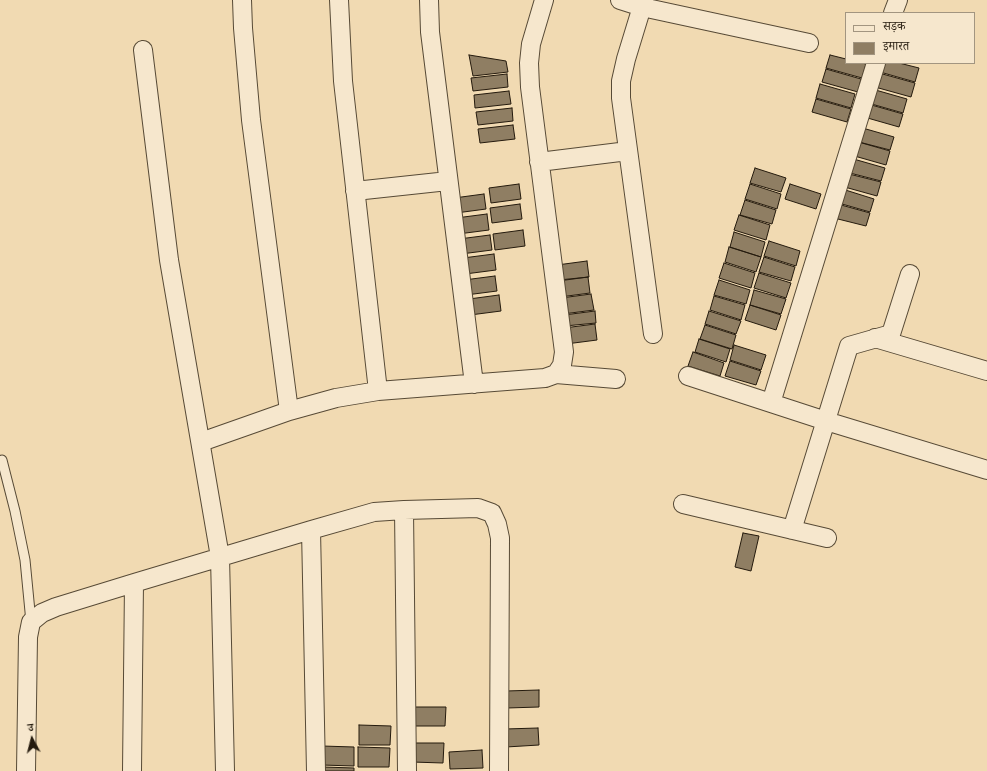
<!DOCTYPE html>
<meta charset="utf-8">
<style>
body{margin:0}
#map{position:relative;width:987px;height:771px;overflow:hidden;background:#f1dab2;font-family:"EB Garamond","Noto Serif Devanagari",serif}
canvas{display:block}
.legend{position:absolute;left:845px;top:12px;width:130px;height:52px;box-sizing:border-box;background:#f6e7cd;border:1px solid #a29580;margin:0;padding:5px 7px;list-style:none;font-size:12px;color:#241a0d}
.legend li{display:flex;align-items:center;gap:8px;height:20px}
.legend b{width:20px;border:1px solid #a29580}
.north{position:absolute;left:12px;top:719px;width:40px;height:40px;-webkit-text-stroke:3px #f6e7cd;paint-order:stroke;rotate:353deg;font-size:11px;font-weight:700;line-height:16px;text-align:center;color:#241a0d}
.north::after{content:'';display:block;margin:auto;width:14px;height:18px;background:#241a0d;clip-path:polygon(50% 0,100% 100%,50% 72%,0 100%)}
</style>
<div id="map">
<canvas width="987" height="771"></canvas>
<ul class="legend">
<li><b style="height:5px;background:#f6e7cd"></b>सड़क</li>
<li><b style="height:11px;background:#8f7e63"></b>इमारत</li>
</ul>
<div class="north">उ</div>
</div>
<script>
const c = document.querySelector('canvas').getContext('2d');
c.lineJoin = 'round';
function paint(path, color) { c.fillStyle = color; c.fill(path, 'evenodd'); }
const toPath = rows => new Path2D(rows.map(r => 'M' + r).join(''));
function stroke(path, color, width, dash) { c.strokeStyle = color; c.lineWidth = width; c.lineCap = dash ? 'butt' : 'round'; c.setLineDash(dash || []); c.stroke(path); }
const building = toPath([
 [469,55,506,61,508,72,473,76,469,55],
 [830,55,846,59,846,63,861,63,866,64,862,78,826,68,830,55],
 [882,63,899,63,919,68,915,82,880,72,882,63],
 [826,69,861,79,858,92,822,82,826,69],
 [879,73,915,83,911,97,875,87,879,73],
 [507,74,508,87,473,91,471,78,507,74],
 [820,84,855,94,851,108,816,98,820,84],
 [872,89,907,99,903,113,868,103,872,89],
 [509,91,511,104,475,108,474,95,509,91],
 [816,99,851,109,847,122,812,112,816,99],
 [868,104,903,114,899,127,864,117,868,104],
 [512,108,513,121,478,125,476,112,512,108],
 [513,125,515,139,480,143,478,129,513,125],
 [859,127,894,137,890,150,855,141,859,127],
 [855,141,890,151,886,165,851,155,855,141],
 [850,158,885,168,881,181,846,172,850,158],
 [755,168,786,178,781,192,750,183,755,168],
 [845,173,881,182,877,196,841,186,845,173],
 [519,184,521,199,491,203,489,188,519,184],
 [750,184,781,194,777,209,745,199,750,184],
 [790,184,821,194,816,209,785,199,790,184],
 [839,188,874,199,870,212,835,202,839,188],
 [484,194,486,209,456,213,454,198,484,194],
 [745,200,776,210,772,224,740,215,745,200],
 [834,203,870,213,866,226,830,217,834,203],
 [520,204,522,219,492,223,490,208,520,204],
 [487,214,489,230,458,234,456,218,487,214],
 [739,215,770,225,766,240,734,230,739,215],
 [523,230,525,246,495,250,493,234,523,230],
 [734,232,765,242,761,257,730,247,734,232],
 [490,235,492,250,461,254,459,239,490,235],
 [769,241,800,251,796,266,764,256,769,241],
 [729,247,761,257,756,272,725,262,729,247],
 [494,254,496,270,465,274,463,258,494,254],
 [764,257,795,267,791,281,759,272,764,257],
 [587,261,589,277,559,280,557,265,587,261],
 [724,263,755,273,751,288,719,278,724,263],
 [759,273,791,283,786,298,754,288,759,273],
 [495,276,497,291,466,295,464,280,495,276],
 [588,277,590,293,560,297,558,281,588,277],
 [719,280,750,290,746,304,714,295,719,280],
 [754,290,786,299,781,314,750,305,754,290],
 [591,294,594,310,563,314,561,298,591,294],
 [499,295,501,311,470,315,469,299,499,295],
 [714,296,745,305,741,320,710,310,714,296],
 [750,305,781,315,776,330,745,320,750,305],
 [595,311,596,323,565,326,564,315,595,311],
 [709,311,741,321,736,334,705,324,709,311],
 [595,324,597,340,566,344,564,328,595,324],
 [705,325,736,335,732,349,700,339,705,325],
 [699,339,730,349,726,362,695,352,699,339],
 [734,345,766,355,761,370,730,360,734,345],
 [693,352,724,363,720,376,688,366,693,352],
 [730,361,761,371,756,385,725,376,730,361],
 [743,533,759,536,751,571,735,567,743,533],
 [539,690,539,707,507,708,506,691,539,690],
 [414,707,446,707,445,726,414,726,414,707],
 [359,725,391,726,390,745,359,745,359,725],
 [538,728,539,745,506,747,505,729,538,728],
 [412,743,444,743,443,763,412,762,412,743],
 [322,746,354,747,354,766,322,765,322,746],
 [358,747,390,748,389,767,358,767,358,747],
 [482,750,483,768,450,769,449,752,482,750],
 [323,767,354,768,354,771,323,771,323,767]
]);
paint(building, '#8f7e63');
stroke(building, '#241a0d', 1);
const service = toPath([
 [2,460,15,511,25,560,31,622]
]);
const minor = toPath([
 [242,0,243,28,251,120,289,411],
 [339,0,343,81,378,391],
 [429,0,430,32,474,384],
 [620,0,642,7,809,43],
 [644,0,626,59,621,81,621,98,653,334],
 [893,13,898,0],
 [143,50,169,260,220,557,225,771],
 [539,162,628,151],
 [355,191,448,181],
 [875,338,987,371],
 [556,374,616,379],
 [688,376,826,421,987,470],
 [771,403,876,63],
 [201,442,289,411,336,398,378,391,545,378,556,374,562,365,564,352,530,87,529,63,531,44,544,0],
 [683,504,827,538],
 [404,510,407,771],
 [311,530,316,771],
 [792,530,849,346,891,334,910,274],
 [26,771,28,637,31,622,42,613,56,607,134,583,311,530,374,512,404,510,478,508,492,513,497,524,500,538,499,771],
 [132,771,134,583]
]);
stroke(service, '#574a36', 11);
stroke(minor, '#574a36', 20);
stroke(service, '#f6e7cd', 9);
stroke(minor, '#f6e7cd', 18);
</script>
